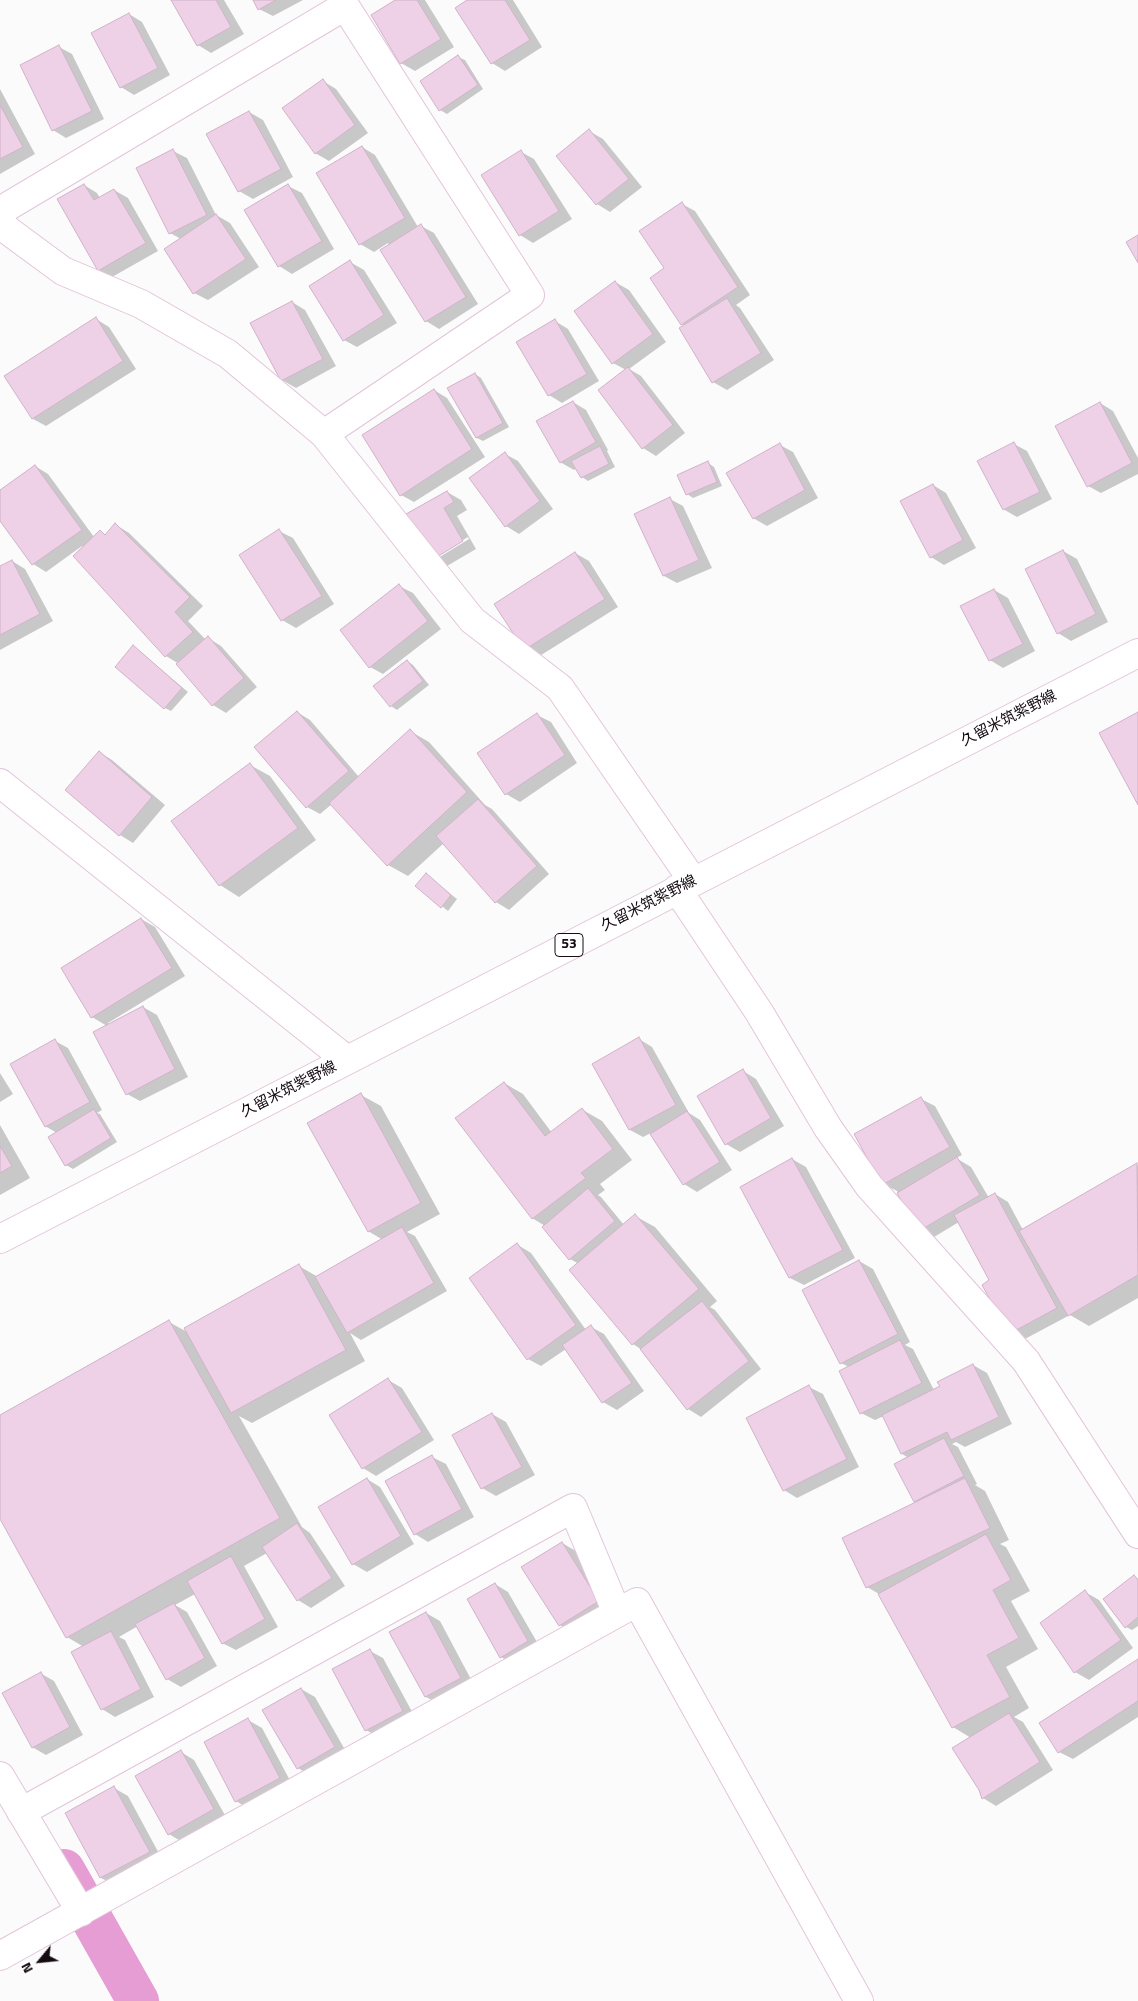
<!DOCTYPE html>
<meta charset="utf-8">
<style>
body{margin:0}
#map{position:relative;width:1138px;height:2001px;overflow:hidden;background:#fbfbfb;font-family:"Titillium Web",sans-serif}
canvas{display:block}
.north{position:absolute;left:15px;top:1936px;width:50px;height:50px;-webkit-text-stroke:4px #fff;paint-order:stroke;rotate:242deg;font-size:14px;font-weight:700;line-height:20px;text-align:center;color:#150b12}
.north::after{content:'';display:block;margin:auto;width:18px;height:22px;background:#150b12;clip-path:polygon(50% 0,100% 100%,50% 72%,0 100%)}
</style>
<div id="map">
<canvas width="1138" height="2001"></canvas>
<div class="north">N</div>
</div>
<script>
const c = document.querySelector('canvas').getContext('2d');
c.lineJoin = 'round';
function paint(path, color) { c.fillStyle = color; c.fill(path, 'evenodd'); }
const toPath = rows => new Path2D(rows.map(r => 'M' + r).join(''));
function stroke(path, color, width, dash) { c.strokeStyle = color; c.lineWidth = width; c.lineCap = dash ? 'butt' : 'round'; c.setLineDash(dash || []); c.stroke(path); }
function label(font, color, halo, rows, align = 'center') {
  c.font = font + ' "Titillium Web","Noto Sans JP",sans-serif'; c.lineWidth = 5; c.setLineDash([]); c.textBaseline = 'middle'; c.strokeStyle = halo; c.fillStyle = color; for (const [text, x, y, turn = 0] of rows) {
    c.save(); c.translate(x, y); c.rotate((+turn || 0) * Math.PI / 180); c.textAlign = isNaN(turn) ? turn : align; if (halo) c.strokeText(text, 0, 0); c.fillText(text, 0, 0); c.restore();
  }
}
paint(toPath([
 [172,0,224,0,244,34,211,53,198,45],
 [255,0,303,0,273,16,259,9],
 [398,0,425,0,454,47,415,71,401,63],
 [470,0,513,0,542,47,505,71,492,63],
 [129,14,142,22,170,75,134,95,121,87],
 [59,47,72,54,104,119,66,138,53,130],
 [458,57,465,60,483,89,447,114,440,110],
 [323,81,336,89,368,133,329,161,315,153],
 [0,89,35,154,0,174],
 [249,112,263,120,293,177,253,199,239,191],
 [589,131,603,139,642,187,610,212,597,204],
 [362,147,375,155,418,227,421,226,434,233,478,304,439,329,426,321,388,243,374,252,360,244,318,174],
 [173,151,187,158,216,215,230,223,259,267,208,300,194,293,181,239,170,233],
 [521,152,534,159,572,219,533,243,520,235],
 [84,185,97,193,100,198,114,190,128,198,158,251,112,277,99,270],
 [288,186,302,193,334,249,292,274,279,266],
 [682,204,695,211,750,295,736,305,740,308,774,360,727,390,713,382,685,326,682,324,665,268],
 [350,262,364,270,397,323,357,347,344,340],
 [615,282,629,290,666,342,629,369,641,376,685,433,656,456,643,448,626,370,613,363],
 [292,302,305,310,336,366,296,388,282,380],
 [96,319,109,327,136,369,46,426,33,419],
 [555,321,568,329,599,381,562,403,549,395],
 [475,374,481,378,509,427,483,441,477,438],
 [434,390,447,398,485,457,414,502,401,495],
 [573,402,586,410,608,450,607,451,615,467,588,481,582,477,577,468,574,470,560,462],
 [1100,403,1113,411,1138,458,1138,474,1101,493,1088,486],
 [1014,444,1027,451,1052,499,1017,517,1003,509],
 [780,445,793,452,818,498,767,526,753,518],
 [505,454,518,461,553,509,519,534,506,526],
 [708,463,714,467,722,486,693,498,687,494],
 [35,466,48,474,94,537,100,532,106,535,116,525,129,533,203,606,188,621,206,640,208,638,221,646,257,687,226,713,213,705,179,664,166,656,82,546,46,572,33,564,0,518,0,492],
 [933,485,946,493,976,548,944,565,931,557],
 [447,492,461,500,467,510,457,516,476,549,447,566,433,559,408,515],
 [468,537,469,539,438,558,438,555],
 [670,499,683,506,712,568,677,583,664,576,636,514],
 [279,531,293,538,334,604,296,628,282,620],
 [1063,551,1077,559,1108,622,1071,641,1058,633],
 [575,553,589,561,618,607,538,657,525,650],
 [12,561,25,569,53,621,0,650,0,567],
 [399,586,413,593,441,629,383,674,370,667],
 [994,590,1008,598,1035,651,1003,668,990,660],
 [139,651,188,692,171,711,165,708],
 [407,661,413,665,429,685,397,710,391,706],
 [297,712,310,720,359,777,410,731,429,742,485,805,492,809,549,874,509,910,496,902,444,843,408,876,388,865,332,804,320,814,307,807],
 [537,715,551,722,577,763,520,802,506,794,479,753],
 [99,752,112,760,165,805,133,843,120,835],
 [250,765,270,776,316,840,239,897,220,885],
 [426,875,457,899,448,911,417,886],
 [141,919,155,927,185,976,108,1023,109,1025,143,1007,157,1015,188,1077,140,1101,127,1094,107,1026,92,1017],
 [639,1039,652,1047,689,1113,700,1120,732,1170,697,1192,684,1184,651,1133,643,1137,630,1130,594,1064],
 [55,1041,68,1048,102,1110,97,1113,100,1114,117,1142,73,1169,66,1165,57,1133,45,1126],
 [743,1071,756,1079,784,1126,740,1152,726,1144],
 [0,1073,13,1094,0,1102],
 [504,1083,523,1094,552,1133,583,1110,602,1121,632,1160,600,1184,605,1190,598,1195,601,1197,624,1225,635,1216,655,1227,717,1301,710,1307,715,1310,761,1369,701,1417,688,1409,642,1350,633,1344,579,1264,570,1259,545,1226,532,1218],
 [361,1095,381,1106,440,1214,407,1232,415,1236,447,1291,361,1340,350,1333,365,1361,252,1423,239,1416,302,1527,310,1533,345,1586,311,1608,298,1600,267,1553,244,1566,278,1627,236,1650,222,1643,195,1594,175,1605,187,1612,217,1666,181,1687,167,1679,138,1626,119,1637,125,1640,154,1697,115,1717,102,1709,84,1647,67,1637,0,1517,0,1416,169,1322,189,1333,299,1266,318,1277,383,1240,368,1231],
 [921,1099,935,1106,962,1155,956,1158,971,1167,989,1198,995,1194,1008,1202,1023,1230,1138,1165,1138,1298,1089,1326,1070,1315,1023,1340,1010,1333,991,1280,959,1222,934,1237,920,1230,897,1191,883,1184],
 [0,1125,30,1178,0,1195],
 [792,1159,806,1167,855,1258,804,1285,790,1278,741,1187],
 [518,1245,531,1253,586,1330,591,1327,604,1334,644,1391,617,1410,603,1402,566,1349,541,1366,528,1359],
 [859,1261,873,1269,910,1342,905,1345,913,1349,934,1390,973,1365,987,1373,1012,1424,965,1447,956,1442,952,1444,958,1447,977,1484,975,1485,985,1491,1009,1540,1000,1544,1006,1547,1030,1591,1011,1601,1038,1649,1006,1667,1029,1708,1014,1717,1023,1722,1053,1770,996,1806,983,1798,971,1738,953,1727,879,1594,867,1587,917,1503,915,1501,909,1458,902,1454,884,1416,875,1420,861,1413,849,1367,841,1363],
 [388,1380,402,1388,434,1440,376,1476,363,1468],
 [809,1387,823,1394,859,1467,797,1498,784,1490],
 [492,1414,506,1422,535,1475,496,1496,482,1488,453,1436],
 [432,1457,446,1464,474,1517,428,1542,415,1534],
 [367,1479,380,1487,414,1544,367,1572,353,1564],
 [562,1543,576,1551,612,1609,573,1633,560,1625],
 [1134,1576,1138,1579,1138,1626,1132,1630,1126,1627],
 [495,1584,508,1592,541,1649,514,1664,501,1657],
 [1085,1592,1099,1600,1133,1648,1089,1680,1075,1672,1041,1623],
 [426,1613,440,1621,474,1685,439,1704,426,1697,391,1632],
 [370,1651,383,1658,416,1719,380,1738,366,1730],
 [1138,1661,1138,1717,1073,1759,1059,1752],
 [40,1673,54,1681,83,1735,46,1755,32,1747],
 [301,1689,315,1697,348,1755,311,1776,298,1768],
 [248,1720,262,1728,293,1786,249,1809,236,1801],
 [181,1752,194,1760,226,1817,182,1842,169,1834],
 [114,1788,128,1796,162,1859,115,1885,101,1878,67,1814]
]), '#0003');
stroke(toPath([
 [64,1870,138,2001]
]), '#e59dd3', 42);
const building = toPath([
 [171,0,216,0,231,27,197,46,171,0],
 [253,0,276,0,258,10,253,0],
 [395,0,417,0,441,39,400,64,371,15,395,0],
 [467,0,505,0,530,40,491,64,455,8,467,0],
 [129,13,158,68,120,88,91,33,129,13],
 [59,45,92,111,52,131,20,65,59,45],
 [458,55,478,85,439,111,420,81,458,55],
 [323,79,355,125,315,154,282,108,323,79],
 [0,105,23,147,0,159,0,105],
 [249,111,281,169,238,192,206,134,249,111],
 [589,129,629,179,596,205,556,156,589,129],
 [362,146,405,218,359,245,316,173,362,146],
 [173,149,207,215,169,234,136,168,173,149],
 [521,150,559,211,519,236,481,175,521,150],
 [84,184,94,200,114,189,146,243,98,271,57,199,84,184],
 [288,184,322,241,278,267,244,210,288,184],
 [682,202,738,287,681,325,650,278,664,268,639,231,682,202],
 [216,214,246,259,193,294,164,249,216,214],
 [421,224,466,297,425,322,380,250,421,224],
 [1138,235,1138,263,1126,242,1138,235],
 [350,260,384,315,343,341,309,286,350,260],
 [615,281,653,334,612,364,574,311,615,281],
 [727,298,761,353,712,383,679,328,727,298],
 [292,301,323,359,281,381,250,323,292,301],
 [96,317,123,361,32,419,4,376,96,317],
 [555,319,587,374,548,396,516,342,555,319],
 [628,367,673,425,642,449,598,390,628,367],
 [475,373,503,423,476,438,447,388,475,373],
 [434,389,472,449,400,496,362,435,434,389],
 [573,401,596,442,560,463,536,421,573,401],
 [1100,402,1132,463,1087,487,1055,426,1100,402],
 [1014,442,1040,492,1003,510,977,461,1014,442],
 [780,443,805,490,753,519,726,473,780,443],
 [600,446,609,464,581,478,571,461,600,446],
 [505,452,540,501,505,527,469,478,505,452],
 [708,461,717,482,686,495,677,475,708,461],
 [35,465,82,530,32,565,0,521,0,490,35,465],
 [933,484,963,540,930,558,900,501,933,484],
 [447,491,454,502,444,508,463,541,432,560,406,514,447,491],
 [670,497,699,560,663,576,634,514,670,497],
 [115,523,190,597,175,612,193,632,165,657,73,556,100,530,105,535,115,523],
 [279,529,322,596,281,621,239,555,279,529],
 [1063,550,1096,614,1057,634,1025,569,1063,550],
 [575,552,605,599,524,650,494,604,575,552],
 [12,560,40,614,0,635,0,566,12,560],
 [399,584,428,621,369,668,340,630,399,584],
 [994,589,1023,644,989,661,960,606,994,589],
 [208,636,244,678,212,706,176,664,208,636],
 [133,645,182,688,164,709,115,667,133,645],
 [407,660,423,681,390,707,373,686,407,660],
 [297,711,349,771,306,808,254,747,297,711],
 [1138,712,1138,805,1099,733,1138,712],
 [537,713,565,755,505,795,477,753,537,713],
 [410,729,467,792,387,866,329,803,410,729],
 [99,751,152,797,119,836,65,790,99,751],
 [250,763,298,828,219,886,171,821,250,763],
 [478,799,537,866,495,903,436,836,478,799],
 [426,873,451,895,441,908,415,886,426,873],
 [141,918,172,968,91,1018,61,968,141,918],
 [143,1006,175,1069,126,1095,93,1032,143,1006],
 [639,1037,676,1105,629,1130,592,1064,639,1037],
 [55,1039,90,1102,45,1127,10,1064,55,1039],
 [743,1069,771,1118,725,1145,697,1096,743,1069],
 [504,1082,545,1136,582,1108,613,1149,581,1173,586,1178,532,1219,455,1118,504,1082],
 [361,1093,421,1203,368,1232,307,1123,361,1093],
 [921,1097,950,1147,882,1185,854,1134,921,1097],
 [94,1109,111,1138,65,1166,48,1137,94,1109],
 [687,1111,720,1162,683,1185,650,1134,687,1111],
 [0,1146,12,1166,0,1173,0,1146],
 [957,1157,980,1195,919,1231,897,1193,957,1157],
 [792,1158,843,1250,789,1278,740,1187,792,1158],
 [1137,1163,1138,1275,1068,1316,1019,1231,1137,1163],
 [588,1188,615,1221,569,1260,542,1227,588,1188],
 [995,1193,1057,1308,1009,1334,982,1285,989,1280,954,1215,995,1193],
 [635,1214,699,1289,632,1345,569,1270,635,1214],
 [402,1227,434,1283,347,1333,315,1277,402,1227],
 [517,1243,576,1325,527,1360,469,1278,517,1243],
 [859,1260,898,1334,840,1364,802,1290,859,1260],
 [299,1264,346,1350,231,1413,184,1328,299,1264],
 [702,1301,749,1361,687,1410,640,1349,702,1301],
 [169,1320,280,1518,66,1638,0,1519,0,1415,169,1320],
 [591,1325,632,1383,602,1403,562,1345,591,1325],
 [900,1340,922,1383,860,1414,839,1371,900,1340],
 [973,1364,999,1417,951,1440,947,1432,901,1454,882,1415,940,1386,937,1382,973,1364],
 [388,1378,422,1432,362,1469,329,1415,388,1378],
 [809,1385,847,1459,783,1491,746,1418,809,1385],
 [492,1413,522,1467,481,1489,452,1435,492,1413],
 [944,1438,964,1476,914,1502,894,1464,944,1438],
 [432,1455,462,1509,414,1535,385,1481,432,1455],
 [367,1478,401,1536,352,1565,318,1507,367,1478],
 [965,1478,990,1528,866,1588,842,1538,965,1478],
 [297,1523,332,1578,297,1601,262,1547,297,1523],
 [986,1534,1011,1580,993,1590,1019,1638,987,1655,1010,1697,952,1728,878,1594,986,1534],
 [562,1542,599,1601,559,1626,521,1567,562,1542],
 [231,1556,265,1619,222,1644,187,1581,231,1556],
 [1134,1575,1138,1580,1138,1617,1125,1628,1103,1599,1134,1575],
 [495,1583,528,1641,500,1658,467,1599,495,1583],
 [1085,1590,1121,1640,1074,1673,1040,1623,1085,1590],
 [174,1603,205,1658,166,1680,135,1624,174,1603],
 [426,1612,461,1678,425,1697,389,1632,426,1612],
 [111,1631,141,1689,101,1710,71,1652,111,1631],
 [370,1649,403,1711,365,1731,332,1669,370,1649],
 [1138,1659,1138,1701,1058,1753,1039,1723,1138,1659],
 [41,1672,70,1727,32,1748,2,1693,41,1672],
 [301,1688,335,1747,297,1769,262,1710,301,1688],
 [1009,1713,1040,1762,982,1799,979,1790,952,1748,1009,1713],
 [248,1718,280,1778,235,1802,204,1742,248,1718],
 [181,1750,214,1809,168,1835,135,1776,181,1750],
 [114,1786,150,1852,100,1878,65,1813,114,1786]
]);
paint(building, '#efd1e7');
stroke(building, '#d0b2c8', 1);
const minor = toPath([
 [0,211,345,6,530,295,324,434],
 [0,219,6,229,63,271,141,304,228,354,324,434,472,620,560,688,693,881],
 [0,783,347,1060],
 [677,889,759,1012,828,1128,869,1186,1026,1361,1138,1534],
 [0,1776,81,1912],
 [21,1812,573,1508,617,1613],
 [0,1956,637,1602,859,2001]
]);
const major = toPath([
 [0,1239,1138,653]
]);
stroke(minor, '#e3c4db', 30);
stroke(major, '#e3c4db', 30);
stroke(minor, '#fff', 28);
stroke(major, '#fff', 28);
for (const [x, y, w] of [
 [569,945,28]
]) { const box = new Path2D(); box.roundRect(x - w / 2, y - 11.5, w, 23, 4); c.fillStyle = '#fff'; c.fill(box); stroke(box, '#150b12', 1); }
label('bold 14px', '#150b12', null, [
 ["53",569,945]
]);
label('15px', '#150b12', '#fff', [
 ["久留米筑紫野線",1009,719,-27],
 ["久留米筑紫野線",649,904,-27],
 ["久留米筑紫野線",289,1090,-27]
]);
</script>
